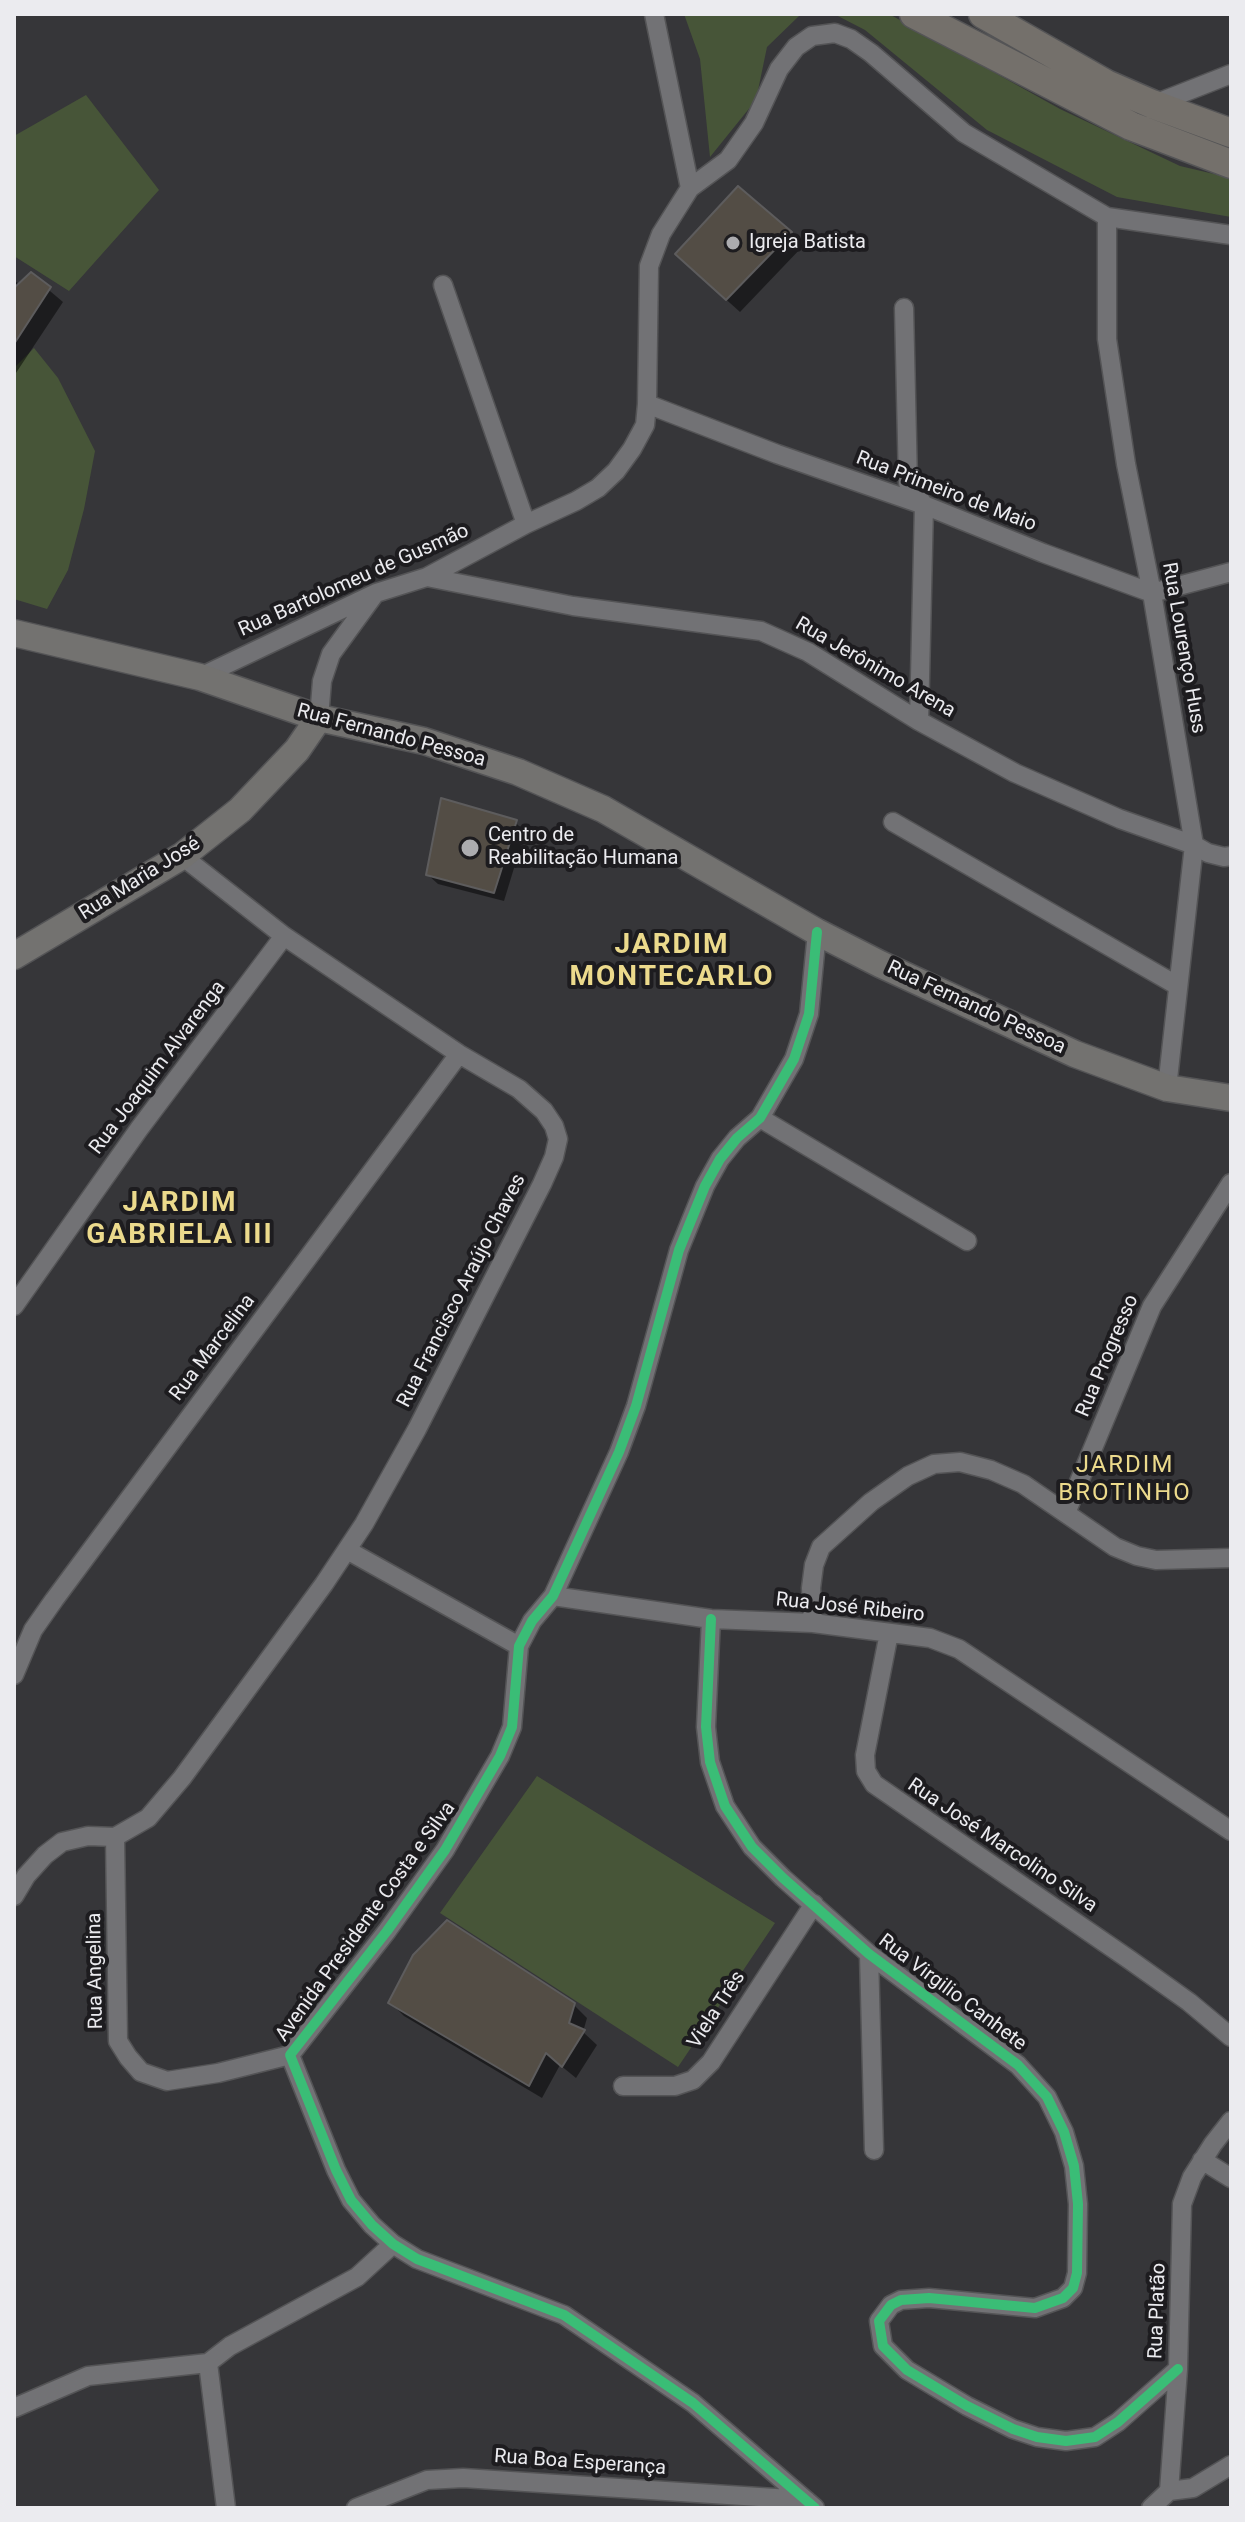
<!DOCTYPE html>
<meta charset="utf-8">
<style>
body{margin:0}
#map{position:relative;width:1245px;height:2522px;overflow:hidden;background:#363639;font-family:Roboto,sans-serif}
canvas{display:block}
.frame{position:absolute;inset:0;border:16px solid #ebebef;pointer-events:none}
</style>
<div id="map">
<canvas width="1245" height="2522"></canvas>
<div class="frame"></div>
</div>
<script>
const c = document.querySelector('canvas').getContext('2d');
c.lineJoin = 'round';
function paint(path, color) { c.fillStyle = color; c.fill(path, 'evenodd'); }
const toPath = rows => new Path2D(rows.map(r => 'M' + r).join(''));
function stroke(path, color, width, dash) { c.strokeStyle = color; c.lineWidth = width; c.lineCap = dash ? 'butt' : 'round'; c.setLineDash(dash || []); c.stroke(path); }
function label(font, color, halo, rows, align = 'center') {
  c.font = font + ' Roboto,sans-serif'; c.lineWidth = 8; c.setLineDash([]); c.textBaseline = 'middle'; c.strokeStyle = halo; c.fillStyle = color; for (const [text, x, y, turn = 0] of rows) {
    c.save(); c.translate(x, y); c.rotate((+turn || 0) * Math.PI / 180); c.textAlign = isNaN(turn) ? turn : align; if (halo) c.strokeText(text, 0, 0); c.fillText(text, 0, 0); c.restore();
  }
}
paint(toPath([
 [684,14,889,14,1060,109,1180,166,1231,178,1231,217,1117,197,987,130,865,30,836,15,799,16,767,47,756,100,710,157,700,59],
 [86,95,159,190,69,291,14,256,14,136],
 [34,348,58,378,95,451,84,509,68,570,47,609,14,599,14,368],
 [537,1776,775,1923,678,2067,440,1913]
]), '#475538');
paint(toPath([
 [790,233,803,246,740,312,690,267],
 [31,275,63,302,14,376,14,280,20,285],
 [515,822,525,832,504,901,438,884,428,875],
 [390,2002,574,2005,587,2018,583,2032,597,2045,576,2078,560,2065,542,2098,404,2016]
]), '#0007');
const building = toPath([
 [738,186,792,232,726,300,675,254,738,186],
 [31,272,51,287,14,344,14,288,31,272],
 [441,798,517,820,494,893,426,875,441,798],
 [447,1920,575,2003,569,2023,585,2030,562,2067,546,2053,529,2086,388,2003,413,1955,447,1920]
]);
paint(building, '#534d45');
stroke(building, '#5d5c5d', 2);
const street = toPath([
 [1152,105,1231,74],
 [690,188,728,160,754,123,779,69,796,47,812,36,835,33,851,39,871,53,964,133,1107,217,1231,235],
 [1107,217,1107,339,1126,464,1152,593,1194,845,1167,1088],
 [443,285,526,524],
 [904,308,908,483,924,505,919,721],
 [647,404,777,454,924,505,1043,553,1152,593,1231,572],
 [427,577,573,606,761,631,808,652,919,721,1015,773,1120,819,1194,845,1208,853,1224,857,1231,856],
 [200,677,376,593,427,577,526,524,576,501,598,488,616,471,632,449,645,425,647,404,649,266,661,234,690,188,654,14],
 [319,718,322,681,331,654,374,595],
 [893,822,1178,986],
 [760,1118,967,1241],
 [14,1306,139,1129,284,936],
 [1066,1513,1152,1306,1231,1183],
 [347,1550,519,1646],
 [553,1596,711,1619,813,1623,930,1638,959,1649,1231,1831],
 [711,1619,706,1727,710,1762,725,1806,752,1847,783,1878,869,1954,1018,2065,1047,2097,1064,2132,1074,2166,1078,2204,1077,2273,1073,2288,1063,2298,1035,2308,929,2298,901,2300,891,2305,879,2321,883,2346,907,2370,967,2406,1013,2429,1037,2437,1066,2441,1095,2437,1118,2422,1178,2369],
 [813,1623,811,1588,814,1565,821,1547,871,1502,908,1476,934,1464,960,1462,991,1470,1023,1484,1115,1547,1137,1556,1156,1560,1231,1558],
 [889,1633,865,1755,866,1771,874,1784,1130,1960,1189,2002,1231,2037],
 [14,1675,33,1630,54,1600,459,1054],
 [115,1837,148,1818,182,1778,324,1584,364,1524,417,1429,542,1184,554,1157,558,1139,554,1126,544,1111,519,1089,459,1054,284,936,182,856],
 [14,1896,26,1876,45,1855,62,1842,88,1836,115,1837,118,2041,128,2057,141,2072,167,2081,218,2073,290,2055],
 [869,1954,874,2150],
 [623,2086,675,2086,693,2080,711,2062,814,1904],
 [1202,2160,1231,2178],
 [14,2408,88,2376,208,2363],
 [1169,2491,1193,2488,1231,2465],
 [226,2508,208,2363,230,2346,357,2277,393,2244],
 [356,2508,427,2480,463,2478,806,2500],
 [815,2508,693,2403,564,2315,417,2259,393,2244,372,2225,351,2200,336,2170,290,2055,387,1931,445,1850,500,1756,512,1727,519,1646,532,1621,553,1596,619,1452,636,1406,679,1250,705,1186,720,1159,737,1138,760,1118,794,1059,809,1014,817,932],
 [1151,2508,1169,2491,1178,2369,1182,2204,1192,2177,1213,2144,1231,2121]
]);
const secondary = toPath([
 [14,633,200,677,319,718,424,741,518,772,603,809,817,932,880,964,1075,1054,1167,1088,1231,1098],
 [14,956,182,856,240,810,297,750,319,718]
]);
const primary = toPath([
 [914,14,1131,126,1231,164],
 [983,14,1106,84,1152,104,1231,133]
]);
stroke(street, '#545456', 21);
stroke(secondary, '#545456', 29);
stroke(primary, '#545456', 31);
stroke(street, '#727275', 18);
stroke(secondary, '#737270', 26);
stroke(primary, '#74706b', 28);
stroke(toPath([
 [711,1619,706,1727,710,1762,725,1806,752,1847,783,1878,869,1954,1018,2065,1047,2097,1064,2132,1074,2166,1078,2204,1077,2273,1073,2288,1063,2298,1035,2308,929,2298,901,2300,891,2305,879,2321,883,2346,907,2370,967,2406,1013,2429,1037,2437,1066,2441,1095,2437,1118,2422,1178,2369],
 [815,2508,693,2403,564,2315,417,2259,393,2244,372,2225,351,2200,336,2170,290,2055,387,1931,445,1850,500,1756,512,1727,519,1646,532,1621,553,1596,619,1452,636,1406,679,1250,705,1186,720,1159,737,1138,760,1118,794,1059,809,1014,817,932]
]), '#3abd76', 10);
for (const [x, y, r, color] of [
 [733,243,8,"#acacaf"],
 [470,848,10,"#acacaf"]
]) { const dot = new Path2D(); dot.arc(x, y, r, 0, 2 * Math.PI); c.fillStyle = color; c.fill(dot); stroke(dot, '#1d1c1f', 3); }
label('20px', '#ebebef', '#1d1c1f', [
 ["Igreja Batista",749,243],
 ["Centro de",488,836],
 ["Reabilitação Humana",488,859]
], 'left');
label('20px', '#ebebef', '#1d1c1f', [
 ["Rua Primeiro de Maio",946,492,21],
 ["Rua Bartolomeu de Gusmão",354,581,-24],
 ["Rua Lourenço Huss",1183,648,80],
 ["Rua Jerônimo Arena",875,668,30],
 ["Rua Fernando Pessoa",391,736,15],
 ["Rua Maria José",140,879,-32],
 ["Rua Fernando Pessoa",976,1008,25],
 ["Rua Joaquim Alvarenga",158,1068,-53],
 ["Rua Francisco Araújo Chaves",462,1291,-63],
 ["Rua Marcelina",213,1348,-53],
 ["Rua Progresso",1108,1356,-67],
 ["Rua José Ribeiro",850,1608,6],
 ["Rua José Marcolino Silva",1002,1846,34],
 ["Avenida Presidente Costa e Silva",366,1922,-54],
 ["Rua Angelina",96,1971,-91],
 ["Rua Virgilio Canhete",952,1993,37],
 ["Viela Três",717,2010,-57],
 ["Rua Platão",1158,2311,-88],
 ["Rua Boa Esperança",580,2463,4]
]);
c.letterSpacing = '2px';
label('24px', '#ecda8c', '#1d1c1f', [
 ["JARDIM",1125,1466],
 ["BROTINHO",1125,1494]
]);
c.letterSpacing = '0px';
c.letterSpacing = '2px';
label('bold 28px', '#ecda8c', '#1d1c1f', [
 ["JARDIM",672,946],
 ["MONTECARLO",672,978],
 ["JARDIM",180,1204],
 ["GABRIELA III",180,1236]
]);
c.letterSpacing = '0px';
</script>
